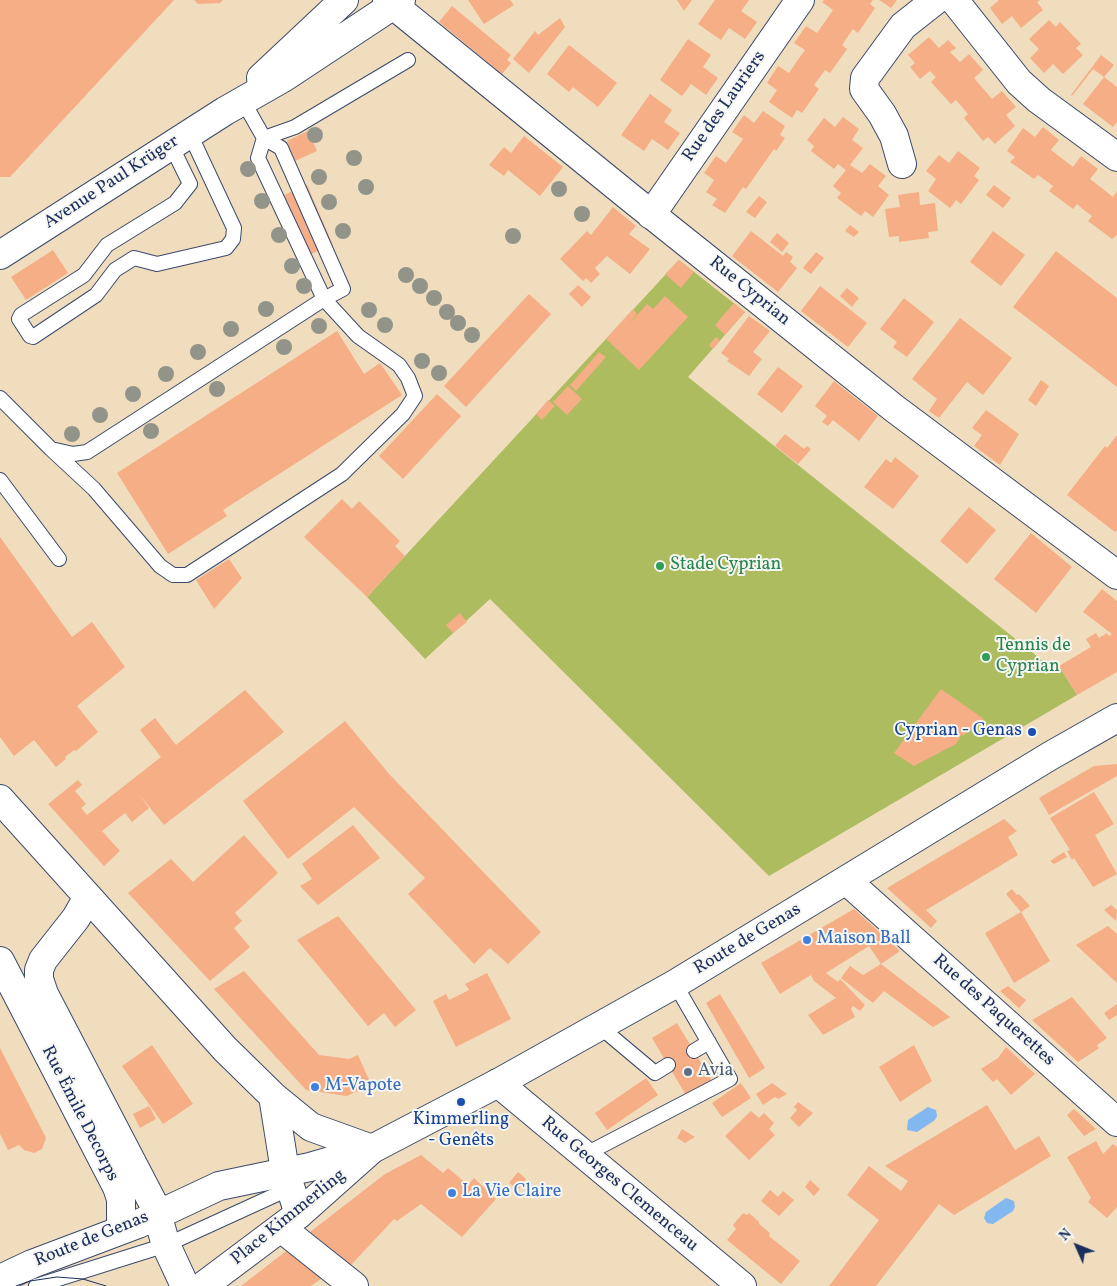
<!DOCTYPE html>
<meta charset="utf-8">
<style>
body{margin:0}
#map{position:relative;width:1117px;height:1286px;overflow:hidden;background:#f0ddbd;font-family:Vollkorn,serif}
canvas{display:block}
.north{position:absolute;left:1052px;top:1221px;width:50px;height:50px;-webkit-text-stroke:4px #f6f6f2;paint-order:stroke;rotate:314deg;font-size:14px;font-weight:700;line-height:20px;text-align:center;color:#1b2f5e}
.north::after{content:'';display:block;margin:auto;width:18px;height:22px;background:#1b2f5e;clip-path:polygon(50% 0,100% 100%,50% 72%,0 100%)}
</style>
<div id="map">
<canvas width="1117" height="1286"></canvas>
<div class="north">N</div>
</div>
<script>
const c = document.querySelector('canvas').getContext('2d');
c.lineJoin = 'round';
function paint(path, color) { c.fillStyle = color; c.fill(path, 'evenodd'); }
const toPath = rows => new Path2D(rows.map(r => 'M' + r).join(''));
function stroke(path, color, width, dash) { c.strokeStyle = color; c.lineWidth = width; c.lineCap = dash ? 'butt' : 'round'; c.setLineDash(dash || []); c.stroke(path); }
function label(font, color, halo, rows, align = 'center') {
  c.font = font + ' Vollkorn,serif'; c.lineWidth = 4; c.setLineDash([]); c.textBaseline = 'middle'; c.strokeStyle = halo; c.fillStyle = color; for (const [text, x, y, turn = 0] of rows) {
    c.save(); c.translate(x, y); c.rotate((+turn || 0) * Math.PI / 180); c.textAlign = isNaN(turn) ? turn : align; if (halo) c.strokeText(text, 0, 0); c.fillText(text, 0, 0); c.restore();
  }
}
paint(toPath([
 [679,260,745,312,688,377,1053,669,1059,666,1077,695,769,876,490,599,425,659,367,597]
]), '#acbc5f');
paint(toPath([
 [928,1107,936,1110,937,1116,935,1120,917,1132,907,1130,908,1120],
 [1006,1198,1014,1201,1015,1207,1013,1211,993,1224,987,1223,984,1218,986,1212]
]), '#82b7f0');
paint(toPath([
 [0,0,174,0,10,177,0,177],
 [194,0,223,0,220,3,198,4],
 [468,0,510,0,514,5,484,24],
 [677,0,692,0,684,11],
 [715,0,749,0,741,11,757,22,745,39,729,28,721,40,698,24],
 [824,0,873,0,870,4,875,8,858,33,853,29,842,45,847,49,830,73,825,70,814,85,819,89,802,113,797,110,792,118,769,102,777,90,767,83,778,66,789,73,797,61,805,50,794,43,806,26,817,33,833,10,822,2],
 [879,0,897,0,891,8],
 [999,0,1040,0,1037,2,1043,10,1021,28,1012,16,1002,24,990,8],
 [452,6,511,55,507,60,511,63,502,74,439,22],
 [560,18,565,27,529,73,513,59,535,31,538,35],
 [1049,20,1056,27,1060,22,1081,44,1076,48,1083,55,1063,74,1053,64,1044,73,1030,58,1039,49,1029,39],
 [929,37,939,48,948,40,956,48,950,52,960,62,969,54,983,70,974,78,992,99,1002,91,1016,107,1006,115,1015,126,995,144,988,137,983,141,974,130,964,118,968,114,956,100,951,104,931,82,936,77,930,71,920,79,910,67,915,63,908,55],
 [688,39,711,55,703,67,718,78,706,95,691,84,682,96,660,80],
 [569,45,617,83,598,107,573,87,569,92,547,74],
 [1101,55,1114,65,1104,77,1117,87,1117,122,1113,127,1083,104,1104,77,1093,69,1072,96,1071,95],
 [650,94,672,110,664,122,680,133,668,150,652,139,644,151,621,135],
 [763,111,785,126,780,135,785,138,776,151,774,149,746,189,743,187,725,213,712,205,717,199,706,192,714,180,704,173,716,156,726,163,743,139,732,132,744,115,754,123],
 [843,117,859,129,852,140,863,148,850,165,862,173,870,164,886,176,878,186,889,195,873,217,865,211,861,216,837,198,841,193,833,186,846,170,838,164,834,169,811,151,814,146,807,140,824,118,835,127],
 [1043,127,1059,140,1051,150,1073,167,1081,156,1098,169,1090,179,1113,197,1117,191,1117,235,1112,239,1088,221,1092,216,1084,210,1077,204,1073,209,1049,191,1053,186,1038,175,1034,179,1010,162,1015,157,1007,151,1023,128,1035,137],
 [308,131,317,151,295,161,287,141],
 [524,136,563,167,540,196,508,170,504,176,489,165,504,147,511,153],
 [958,151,980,168,974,176,979,180,961,204,956,200,950,208,928,191,936,179,926,171,939,155,949,163],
 [307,185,333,245,311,254,284,195],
 [994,185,1011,198,1003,208,986,195],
 [919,192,920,205,935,203,938,231,928,232,929,238,899,242,899,236,889,237,885,209,900,207,898,195],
 [759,196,767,202,755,218,746,212],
 [613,207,636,226,629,234,650,249,630,274,607,256,595,268,600,274,591,283,586,278,583,281,560,259,587,231,591,235],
 [850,225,859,232,854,237,845,231],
 [751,231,783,256,786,252,793,257,790,262,797,268,778,292,732,256],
 [993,231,1025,255,1001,286,970,262],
 [777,233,789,243,782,252,770,242],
 [53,250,68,273,26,300,11,277],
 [1056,251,1117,298,1117,387,1013,307],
 [816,252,824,258,811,274,803,268],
 [679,260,694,272,681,288,665,274],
 [578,285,591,297,582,307,569,294],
 [820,286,867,323,848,347,801,311],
 [847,288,859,298,852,307,840,296],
 [529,294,551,314,466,407,444,386],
 [665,296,688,317,639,370,606,339,633,309,637,314,627,326,647,304,653,309],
 [904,298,934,322,907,357,893,347,897,342,880,329],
 [734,303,745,312,725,335,715,325],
 [749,316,770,331,753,352,762,359,749,376,727,361,729,359,721,353],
 [960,318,1012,358,983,395,967,382,939,418,929,411,937,399,912,379],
 [337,331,364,374,380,363,402,395,223,510,227,516,168,554,117,473],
 [716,337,720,341,713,349,709,345],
 [599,352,606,357,576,391,570,385],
 [778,367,803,386,782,413,757,394],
 [1041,380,1049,386,1036,406,1028,400],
 [834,381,878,416,859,441,833,420,828,426,822,422,827,416,815,406],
 [568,386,582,399,567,415,553,402],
 [437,394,461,416,403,479,379,456],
 [548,400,555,406,542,420,536,414],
 [986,410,1019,434,1000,465,974,446,982,435,972,428],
 [785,434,804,449,807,446,811,449,798,464,775,446],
 [1117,435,1117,530,1115,532,1067,495,1105,446,1107,448],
 [895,457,919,476,893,509,864,487,886,459,891,463],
 [342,499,352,509,359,501,400,541,395,546,405,556,367,597,304,537],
 [969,507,996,530,967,564,940,541],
 [1031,533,1072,567,1036,613,994,579],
 [0,537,72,637,92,622,125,667,77,706,98,732,76,751,74,750,65,757,66,759,56,767,34,740,14,756,0,737],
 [229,559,242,578,214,609,196,580],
 [1102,589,1117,601,1117,672,1077,695,1059,666,1091,647,1086,639,1096,633,1099,638,1107,633,1109,636,1112,634,1083,612],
 [460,613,467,622,453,633,446,625],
 [941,689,984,719,963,736,962,734,956,744,914,766,894,753],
 [245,690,284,732,164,825,138,793,149,808,132,822,125,813,102,831,120,851,104,866,48,804,78,780,82,785,75,791,86,804,81,808,87,815,161,757,140,730,155,718,176,745],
 [345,721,390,775,541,932,508,964,490,948,474,964,408,894,425,878,354,807,288,859,243,801],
 [1117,764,1117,776,1049,815,1039,798,1094,766],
 [1094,792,1114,824,1095,835,1117,874,1093,887,1074,858,1072,860,1067,851,1070,850,1050,818],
 [1004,819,1017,831,1008,837,1018,855,926,910,937,921,931,928,887,888],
 [353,825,380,858,318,905,300,886,312,879,302,864],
 [244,835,278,873,235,913,242,921,234,928,250,947,210,981,128,893,171,859,193,882],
 [1064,852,1067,857,1054,864,1050,861],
 [1012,889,1017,895,1019,894,1030,906,1021,912,1006,894],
 [1111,905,1117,910,1116,921,1104,910],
 [854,909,900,951,881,964,869,946,826,973,838,982,840,979,865,1005,860,1011,853,1006,851,1009,855,1017,823,1035,808,1015,836,998,814,981,811,975,780,994,761,963],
 [1021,912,1050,961,1014,983,985,933],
 [338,916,416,1010,395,1027,384,1013,368,1026,297,940],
 [1108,926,1117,934,1117,983,1076,945],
 [881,964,950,1017,933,1027,884,991,873,1003,841,978,850,966,863,975],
 [244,971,319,1055,349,1059,358,1055,371,1084,347,1096,306,1090,214,989],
 [487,973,511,1019,456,1047,433,1001,446,994,449,1000,469,990,465,984],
 [1008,986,1026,1000,1019,1008,1000,991],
 [720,994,765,1068,749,1078,706,1003],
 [1072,997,1107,1038,1097,1045,1099,1048,1078,1062,1032,1020],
 [1117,1004,1117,1015,1109,1020,1104,1013],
 [677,1023,712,1081,687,1097,652,1038],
 [152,1045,193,1104,163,1124,122,1066],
 [914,1045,932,1081,900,1102,879,1067],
 [1006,1047,1035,1074,1011,1095,997,1079,993,1082,981,1069,998,1058],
 [0,1048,46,1138,42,1149,34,1153,24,1150,19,1145,8,1150,0,1134],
 [646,1078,658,1095,607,1130,595,1113],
 [741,1083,751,1098,722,1117,712,1103],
 [772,1083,787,1094,778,1099,775,1097,763,1105,756,1094],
 [798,1102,813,1113,799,1127,790,1118,797,1110,794,1107],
 [987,1105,1015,1150,1039,1136,1051,1156,954,1215,939,1204,876,1286,829,1286,879,1220,847,1195,869,1166,901,1191,908,1181,885,1166],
 [149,1106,156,1119,140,1128,133,1114],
 [1074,1109,1096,1129,1084,1136,1067,1115],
 [751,1111,759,1118,764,1113,774,1123,769,1129,775,1135,749,1160,725,1136],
 [682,1129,695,1137,685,1143,677,1138],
 [1096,1141,1103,1154,1113,1144,1117,1147,1117,1207,1107,1218,1088,1202,1091,1198,1067,1157],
 [421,1155,443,1173,448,1168,468,1185,474,1178,496,1199,462,1237,421,1204,397,1221,394,1219,351,1265,310,1232,385,1174],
 [518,1172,526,1179,518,1190,509,1183],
 [810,1180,820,1189,814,1196,805,1187],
 [770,1190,778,1197,783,1191,794,1200,779,1216,761,1201],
 [743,1213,747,1215,749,1213,759,1222,759,1224,770,1233,769,1236,800,1261,781,1284,727,1240,736,1229,733,1225],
 [290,1248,325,1276,311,1286,241,1286]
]), '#f5ae86');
const service = toPath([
 [264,138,295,127,408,60],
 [171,145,190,184,175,203,107,245,84,275,21,315,19,319,30,336,33,337,96,295,115,270,134,258,157,264,226,248,233,239,234,228,190,134],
 [0,398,51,449,73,454,87,452,324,299,258,158,264,138,243,101],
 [51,449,94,489,160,566,173,575,187,575,342,474,403,414,415,396,408,378,399,365,358,336,324,299,343,289,281,148,264,138],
 [0,480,59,559],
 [599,1026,655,1073,668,1065],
 [694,1051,709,1042],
 [584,1155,730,1079,675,984],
 [36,1286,166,1245,295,1186]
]);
const minor = toPath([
 [387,0,632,199,895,409,1117,575],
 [954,0,1019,82,1039,100,1117,157],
 [261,78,344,0],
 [902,164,894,136,882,114,864,89,865,78,903,26,936,0],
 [651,215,800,0],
 [0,255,225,111,283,78,401,0],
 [847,881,1117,1122],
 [498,1083,742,1286],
 [157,1214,166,1245,185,1286],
 [281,1228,354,1286],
 [203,1286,299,1214]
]);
const tertiary = toPath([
 [0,799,225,1049,273,1096,311,1127,372,1149,299,1214,285,1171,273,1096],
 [88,897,76,918,43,960,39,970,39,979,44,994,153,1203,157,1214],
 [0,961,117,1187,121,1199,121,1229]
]);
const secondary = toPath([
 [0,1279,32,1264,138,1224,219,1186,310,1167,372,1149,498,1083,675,984,1050,756,1117,718]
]);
stroke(service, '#3b496c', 16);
stroke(minor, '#3b496c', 30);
stroke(tertiary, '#3b496c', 30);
stroke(secondary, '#3b496c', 30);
stroke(service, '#fff', 14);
stroke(minor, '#fff', 28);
stroke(tertiary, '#fff', 28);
stroke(secondary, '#fff', 28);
stroke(toPath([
 [16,1286,30,1281,57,1277,83,1279,106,1286]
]), '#1b2f5e', 1);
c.fillStyle = '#929489';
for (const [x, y] of [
 [315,135],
 [354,158],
 [248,169],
 [319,177],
 [366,187],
 [559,189],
 [262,201],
 [329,202],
 [582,214],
 [343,231],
 [279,235],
 [513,236],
 [292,266],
 [406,275],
 [304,286],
 [420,286],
 [434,298],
 [266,309],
 [369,310],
 [447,312],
 [458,323],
 [385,325],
 [319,326],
 [231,329],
 [472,335],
 [284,347],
 [198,352],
 [422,361],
 [439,373],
 [166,374],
 [217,389],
 [133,394],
 [100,415],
 [151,431],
 [72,434]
]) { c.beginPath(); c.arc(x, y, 8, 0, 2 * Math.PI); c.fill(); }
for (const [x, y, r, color] of [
 [660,566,5,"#2e9e5b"],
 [986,657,5,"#2e9e5b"],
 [1032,732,5,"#1a4fb4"],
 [807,940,5,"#3f7fe0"],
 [688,1072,5,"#5c6f8a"],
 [315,1087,5,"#3f7fe0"],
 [461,1102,5,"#1a4fb4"],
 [452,1193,5,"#3f7fe0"]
]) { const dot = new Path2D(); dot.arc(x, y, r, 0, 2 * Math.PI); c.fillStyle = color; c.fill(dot); stroke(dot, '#f6f6f2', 2); }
label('18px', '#1b2f5e', '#f6f6f2', [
 ["Rue des Lauriers",725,107,-55],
 ["Avenue Paul Krüger",112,183,-33],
 ["Rue Cyprian",749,292,39],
 ["Route de Genas",748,940,-31],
 ["Rue des Paquerettes",993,1011,42],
 ["Rue Émile Decorps",79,1114,63],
 ["Rue Georges Clemenceau",619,1185,40],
 ["Place Kimmerling",289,1218,-39],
 ["Route de Genas",92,1240,-22]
]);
label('18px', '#27864d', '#f6f6f2', [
 ["Stade Cyprian",670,566],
 ["Tennis de",996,647],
 ["Cyprian",996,668]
], 'left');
label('18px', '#164399', '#f6f6f2', [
 ["Cyprian - Genas",1022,732],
 ["Kimmerling",461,1121,"center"],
 ["- Genêts",461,1142,"center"]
], 'right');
label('18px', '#366cbe', '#f6f6f2', [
 ["Maison Ball",817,940],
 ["M-Vapote",325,1087],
 ["La Vie Claire",462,1193]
], 'left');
label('18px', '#4e5e75', '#f6f6f2', [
 ["Avia",698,1072]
], 'left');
</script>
